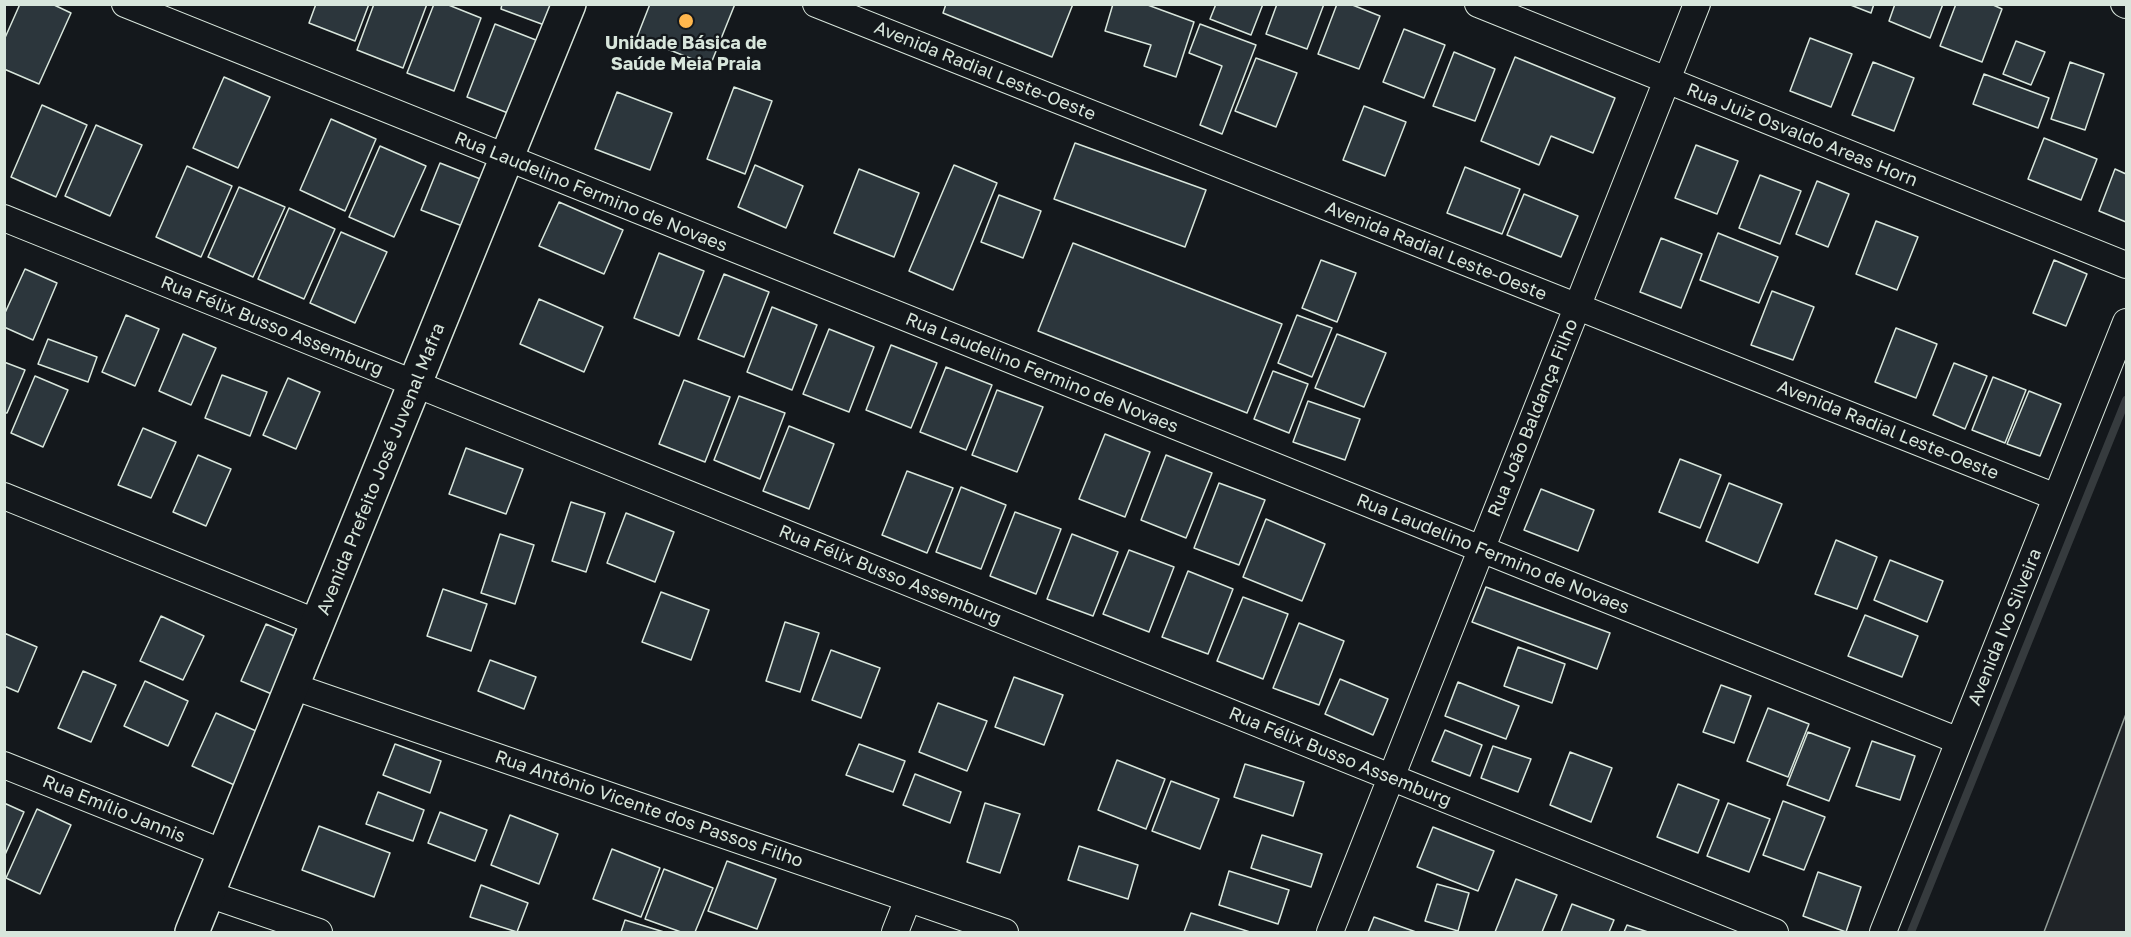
<!DOCTYPE html>
<meta charset="utf-8">
<style>
body{margin:0}
#map{position:relative;width:2131px;height:937px;overflow:hidden;background:#14181c;font-family:"Golos Text",sans-serif}
canvas{display:block}
.frame{position:absolute;inset:0;border:6px solid #d8e6dc;pointer-events:none}
</style>
<div id="map">
<canvas width="2131" height="937"></canvas>
<div class="frame"></div>
</div>
<script>
const c = document.querySelector('canvas').getContext('2d');
c.lineJoin = 'round';
function paint(path, color) { c.fillStyle = color; c.fill(path, 'evenodd'); }
const toPath = rows => new Path2D(rows.map(r => 'M' + r).join(''));
function stroke(path, color, width, dash) { c.strokeStyle = color; c.lineWidth = width; c.lineCap = dash ? 'butt' : 'round'; c.setLineDash(dash || []); c.stroke(path); }
function label(font, color, halo, rows, align = 'center') {
  c.font = font + ' "Golos Text",sans-serif'; c.lineWidth = 4.5; c.setLineDash([]); c.textBaseline = 'middle'; c.strokeStyle = halo; c.fillStyle = color; for (const [text, x, y, turn = 0] of rows) {
    c.save(); c.translate(x, y); c.rotate((+turn || 0) * Math.PI / 180); c.textAlign = isNaN(turn) ? turn : align; if (halo) c.strokeText(text, 0, 0); c.fillText(text, 0, 0); c.restore();
  }
}
const green = toPath([
 [2126,714,2126,932,2044,932,2126,714]
]);
paint(green, '#202428');
stroke(green, '#939e99', 1.5);
stroke(toPath([
 [1911,932,2126,400]
]), '#363b3e', 8);
const building = toPath([
 [20,4,52,4,71,13,39,84,4,69,4,40,20,4],
 [316,4,369,4,355,41,309,23,316,4],
 [374,4,427,4,403,68,357,50,374,4],
 [434,4,446,4,481,18,454,91,407,73,434,4],
 [502,4,555,4,547,26,501,9,502,4],
 [650,4,735,4,710,66,637,37,650,4],
 [946,4,1073,4,1052,57,943,13,946,4],
 [1113,4,1145,4,1194,22,1176,77,1144,66,1151,45,1105,31,1113,4],
 [1216,4,1263,4,1251,35,1210,19,1216,4],
 [1277,4,1324,4,1307,49,1266,34,1277,4],
 [1337,4,1350,4,1380,16,1359,69,1318,54,1337,4],
 [1848,4,1874,4,1871,13,1848,4],
 [1895,4,1943,4,1930,38,1889,21,1895,4],
 [1956,4,1991,4,2002,9,1982,62,1940,46,1956,4],
 [495,24,541,42,513,115,467,97,495,24],
 [1200,24,1256,45,1222,134,1200,125,1222,66,1189,53,1200,24],
 [1404,29,1445,45,1424,98,1383,82,1404,29],
 [1810,38,1852,54,1831,107,1790,91,1810,38],
 [2016,41,2045,52,2031,85,2003,74,2016,41],
 [1454,52,1495,69,1475,121,1433,106,1454,52],
 [1515,57,1615,98,1593,153,1551,136,1539,165,1481,141,1515,57],
 [1256,58,1297,73,1276,127,1235,111,1256,58],
 [1873,62,1914,78,1894,131,1852,115,1873,62],
 [2070,62,2104,74,2085,130,2051,119,2070,62],
 [1984,74,2049,98,2038,128,1973,104,1984,74],
 [224,77,270,97,238,168,193,148,224,77],
 [734,87,772,101,745,174,707,159,734,87],
 [617,92,672,113,650,170,595,149,617,92],
 [42,105,87,125,56,197,11,177,42,105],
 [1364,106,1406,122,1385,176,1343,160,1364,106],
 [331,119,376,139,345,211,300,190,331,119],
 [96,125,142,145,110,216,65,196,96,125],
 [2044,138,2097,159,2081,200,2028,179,2044,138],
 [1075,143,1206,190,1185,247,1054,199,1075,143],
 [1696,145,1738,161,1717,214,1675,198,1696,145],
 [380,146,426,166,394,237,349,217,380,146],
 [440,163,488,182,470,229,421,210,440,163],
 [755,165,803,186,786,228,738,207,755,165],
 [954,165,997,183,953,290,909,271,954,165],
 [187,166,232,186,201,257,156,237,187,166],
 [1465,167,1520,189,1502,234,1447,213,1465,167],
 [859,169,919,193,894,257,834,233,859,169],
 [2115,169,2126,174,2126,222,2099,211,2115,169],
 [1760,175,1801,191,1780,244,1739,228,1760,175],
 [1817,181,1849,194,1828,247,1796,234,1817,181],
 [239,187,285,207,253,277,208,257,239,187],
 [1524,194,1578,216,1561,257,1507,235,1524,194],
 [999,195,1041,211,1023,258,981,242,999,195],
 [559,202,623,230,604,274,539,246,559,202],
 [289,208,335,229,304,299,258,279,289,208],
 [1876,221,1918,237,1897,290,1856,274,1876,221],
 [341,232,387,252,355,323,310,303,341,232],
 [1718,233,1778,257,1759,303,1700,280,1718,233],
 [1661,238,1702,254,1681,308,1640,292,1661,238],
 [1073,243,1282,324,1247,413,1038,331,1073,243],
 [659,253,704,271,679,336,634,318,659,253],
 [1321,260,1356,273,1337,322,1302,308,1321,260],
 [2054,260,2087,274,2066,326,2033,313,2054,260],
 [25,269,57,283,33,340,4,327,4,315,25,269],
 [724,274,769,292,744,357,698,339,724,274],
 [1772,291,1814,307,1793,360,1751,345,1772,291],
 [539,299,603,327,584,372,520,344,539,299],
 [772,307,817,325,792,390,747,372,772,307],
 [126,315,159,329,135,386,102,372,126,315],
 [1297,315,1332,328,1312,377,1278,363,1297,315],
 [1896,328,1937,344,1916,398,1875,382,1896,328],
 [829,329,874,347,849,412,803,394,829,329],
 [183,334,216,348,191,405,159,391,183,334],
 [1337,334,1386,353,1364,407,1315,388,1337,334],
 [48,339,97,357,88,382,38,364,48,339],
 [891,345,937,363,911,428,866,410,891,345],
 [4,362,25,370,7,413,4,413,4,362],
 [1954,363,1987,376,1965,429,1933,415,1954,363],
 [946,367,992,385,966,450,920,432,946,367],
 [1273,371,1308,384,1289,433,1254,419,1273,371],
 [222,375,267,392,250,436,205,418,222,375],
 [35,376,68,390,43,447,11,433,35,376],
 [1993,377,2026,390,2005,443,1972,430,1993,377],
 [288,378,320,392,296,449,263,435,288,378],
 [684,380,730,397,705,462,659,444,684,380],
 [997,390,1043,407,1017,472,972,455,997,390],
 [2029,391,2061,404,2040,456,2007,444,2029,391],
 [739,396,785,413,760,479,714,460,739,396],
 [1308,401,1360,419,1345,460,1293,442,1308,401],
 [789,426,834,444,809,509,763,491,789,426],
 [143,428,176,442,151,498,118,485,143,428],
 [1105,434,1150,452,1125,517,1079,499,1105,434],
 [466,448,523,469,506,514,449,494,466,448],
 [198,455,231,469,206,526,173,512,198,455],
 [1166,455,1212,473,1186,538,1141,520,1166,455],
 [1680,459,1721,475,1700,528,1659,512,1680,459],
 [907,471,953,488,927,553,882,535,907,471],
 [1219,483,1265,500,1239,565,1194,548,1219,483],
 [1729,483,1782,504,1758,563,1706,541,1729,483],
 [961,487,1006,505,981,569,936,552,961,487],
 [1541,489,1594,510,1578,551,1524,530,1541,489],
 [571,502,605,513,586,572,552,561,571,502],
 [1015,512,1061,529,1036,594,990,576,1015,512],
 [626,513,674,532,655,582,607,563,626,513],
 [1266,519,1325,544,1302,601,1243,577,1266,519],
 [500,534,534,545,515,604,481,593,500,534],
 [1072,534,1118,552,1093,616,1047,599,1072,534],
 [1836,540,1877,557,1857,609,1815,594,1836,540],
 [1129,550,1174,567,1149,632,1103,614,1129,550],
 [1890,560,1943,581,1927,622,1874,600,1890,560],
 [1188,571,1233,589,1208,654,1162,637,1188,571],
 [1486,587,1610,633,1597,669,1472,622,1486,587],
 [443,589,487,604,471,651,427,636,443,589],
 [661,592,709,610,691,660,642,642,661,592],
 [1243,597,1288,614,1263,679,1217,661,1243,597],
 [1865,615,1918,636,1902,677,1848,656,1865,615],
 [161,616,204,636,183,680,140,661,161,616],
 [785,622,819,633,800,692,766,681,785,622],
 [1299,623,1344,641,1319,705,1273,688,1299,623],
 [266,624,299,638,274,695,241,681,266,624],
 [4,633,37,647,18,692,4,686,4,633],
 [1518,647,1565,664,1552,703,1504,686,1518,647],
 [831,650,880,668,861,718,812,700,831,650],
 [490,660,536,677,524,709,478,691,490,660],
 [83,671,116,685,91,742,58,728,83,671],
 [1014,677,1063,695,1044,745,995,727,1014,677],
 [1340,679,1388,699,1373,735,1325,714,1340,679],
 [145,681,188,701,168,746,124,726,145,681],
 [1458,682,1519,706,1506,739,1445,716,1458,682],
 [1721,685,1751,696,1734,743,1703,732,1721,685],
 [938,703,987,721,967,771,919,752,938,703],
 [1768,708,1809,724,1788,777,1747,761,1768,708],
 [216,713,265,735,241,788,192,766,216,713],
 [1445,730,1482,745,1470,776,1432,761,1445,730],
 [1808,732,1850,748,1829,801,1787,785,1808,732],
 [1872,741,1915,756,1900,800,1856,786,1872,741],
 [395,744,441,761,430,793,383,775,395,744],
 [859,744,905,761,893,792,846,775,859,744],
 [1493,746,1531,759,1518,792,1481,778,1493,746],
 [1570,752,1612,768,1591,822,1550,805,1570,752],
 [1117,760,1165,779,1146,829,1098,810,1117,760],
 [1245,764,1304,782,1293,816,1234,797,1245,764],
 [915,774,961,792,950,823,903,805,915,774],
 [1171,781,1219,799,1200,849,1152,831,1171,781],
 [1678,784,1719,800,1698,853,1657,837,1678,784],
 [378,792,424,810,413,841,366,824,378,792],
 [1783,801,1825,817,1804,870,1763,855,1783,801],
 [4,803,24,812,4,857,4,803],
 [985,803,1020,814,1000,873,967,862,985,803],
 [1728,803,1770,819,1749,872,1707,856,1728,803],
 [37,809,71,825,40,894,6,878,37,809],
 [440,812,487,830,475,861,428,843,440,812],
 [510,815,558,834,539,884,491,865,510,815],
 [319,826,390,853,374,897,302,870,319,826],
 [1433,827,1494,851,1478,891,1417,867,1433,827],
 [1262,835,1322,854,1311,887,1251,868,1262,835],
 [1079,846,1138,865,1128,899,1068,880,1079,846],
 [612,849,660,868,641,917,593,899,612,849],
 [727,861,776,879,757,929,708,911,727,861],
 [664,869,713,888,695,932,681,932,645,919,664,869],
 [1229,871,1289,890,1278,924,1219,905,1229,871],
 [1818,872,1861,887,1846,932,1803,916,1818,872],
 [1516,879,1557,895,1542,932,1495,932,1516,879],
 [1437,884,1469,893,1458,931,1425,921,1437,884],
 [481,885,528,903,517,932,470,917,481,885],
 [1572,904,1614,920,1609,932,1561,932,1572,904],
 [1191,913,1250,932,1184,932,1191,913],
 [1374,917,1416,932,1368,932,1374,917],
 [625,920,664,932,621,932,625,920],
 [1627,925,1648,932,1624,932,1627,925]
]);
paint(building, '#2c363c');
stroke(building, '#d8e6dc', 1.5);
const street = toPath([
 [125,4,1959,741],
 [816,4,2056,497],
 [1478,4,2126,265],
 [2124,4,2126,5],
 [4,218,1775,932],
 [4,496,318,623],
 [292,686,1005,932],
 [4,765,224,853],
 [208,894,319,932],
 [895,932,908,899],
 [1330,932,1697,4],
 [1883,932,2126,322]
]);
const secondary = toPath([
 [192,932,569,4]
]);
stroke(street, '#d8e6dc', 28);
stroke(secondary, '#d8e6dc', 36);
stroke(street, '#14181c', 26);
stroke(secondary, '#14181c', 33);
for (const [x, y, r, color] of [
 [686,21,8,"#ffb74d"]
]) { const dot = new Path2D(); dot.arc(x, y, r, 0, 2 * Math.PI); c.fillStyle = color; c.fill(dot); stroke(dot, '#14181c', 2); }
label('bold 18px', '#d8e6dc', '#14181c', [
 ["Unidade Básica de",686,43],
 ["Saúde Meia Praia",686,64]
]);
label('18px', '#d8e6dc', '#14181c', [
 ["Avenida Radial Leste-Oeste",985,71,22],
 ["Rua Juiz Osvaldo Areas Horn",1802,135,22],
 ["Rua Laudelino Fermino de Novaes",591,192,22],
 ["Avenida Radial Leste-Oeste",1436,251,22],
 ["Rua Félix Busso Assemburg",272,326,22],
 ["Rua Laudelino Fermino de Novaes",1042,373,22],
 ["Rua João Baldança Filho",1533,418,-68],
 ["Avenida Radial Leste-Oeste",1888,430,22],
 ["Avenida Prefeito José Juvenal Mafra",381,469,-68],
 ["Rua Laudelino Fermino de Novaes",1493,554,22],
 ["Rua Félix Busso Assemburg",890,575,22],
 ["Avenida Ivo Silveira",2005,627,-68],
 ["Rua Félix Busso Assemburg",1340,757,22],
 ["Rua Emílio Jannis",114,809,22],
 ["Rua Antônio Vicente dos Passos Filho",649,809,19]
]);
</script>
